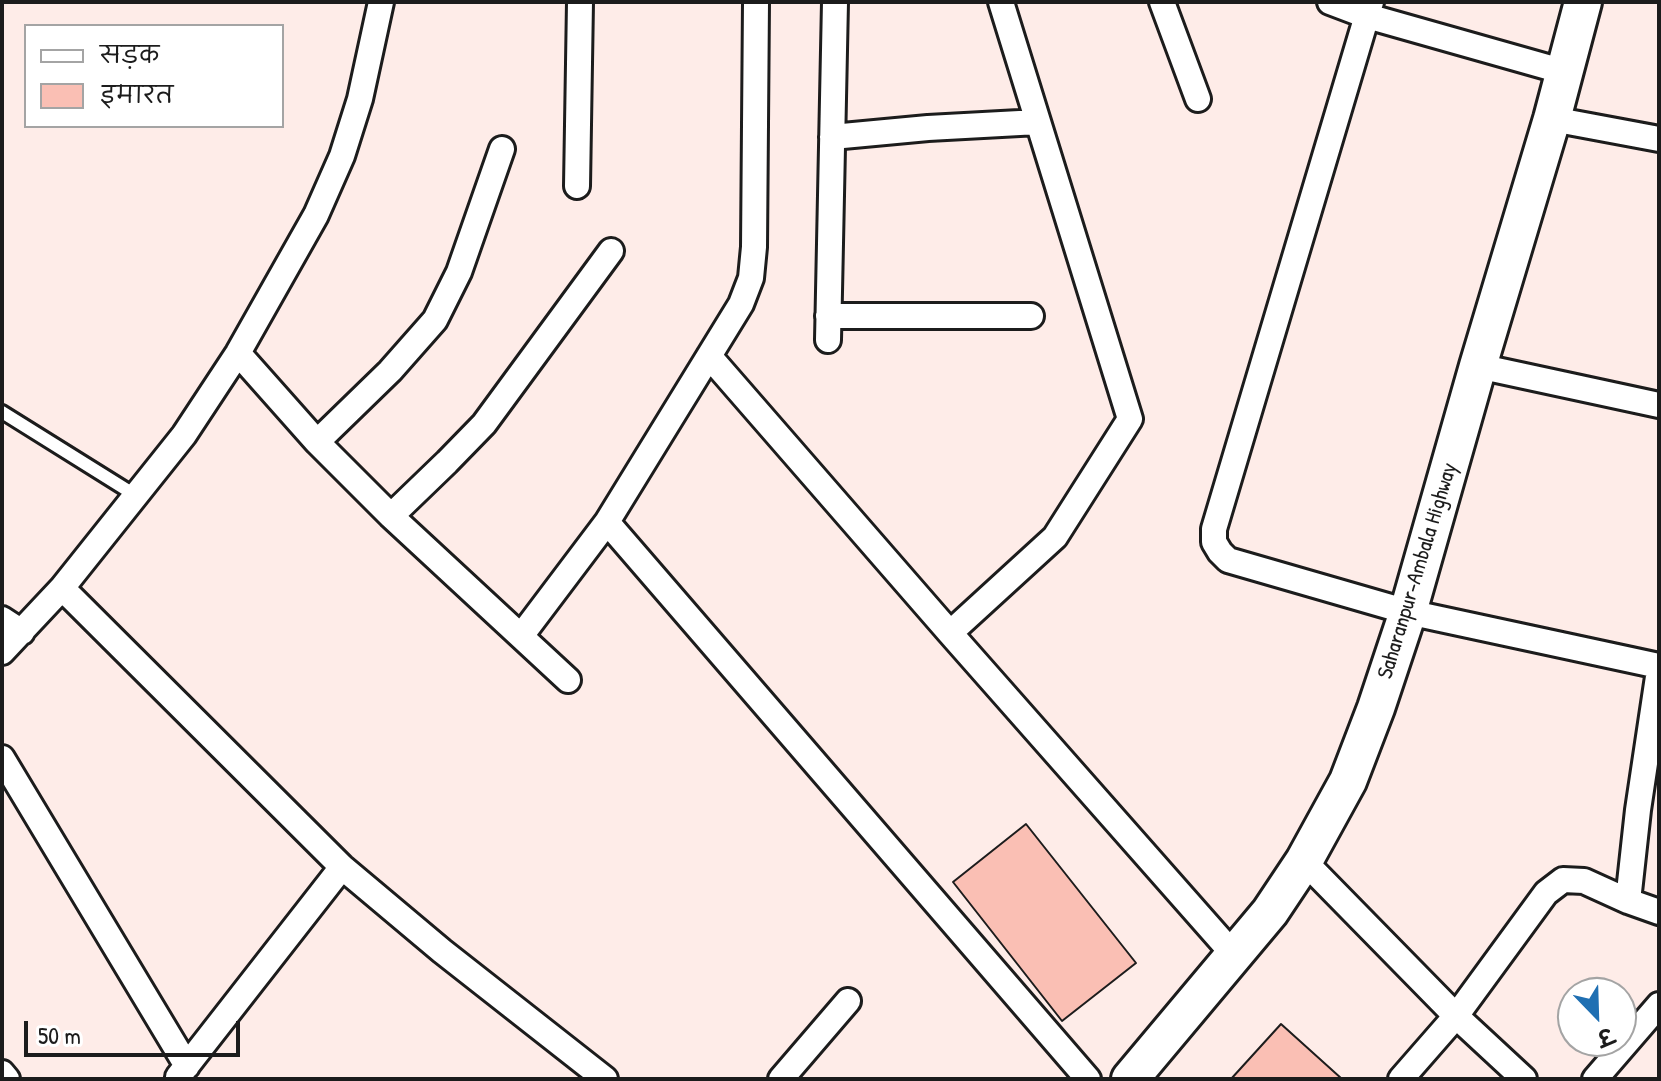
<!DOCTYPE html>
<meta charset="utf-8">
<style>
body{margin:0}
#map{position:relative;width:1661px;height:1081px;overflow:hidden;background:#feece8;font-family:"Patrick Hand","Playpen Sans Deva",sans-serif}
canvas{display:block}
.frame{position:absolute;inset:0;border:4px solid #1c1c1c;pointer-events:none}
.legend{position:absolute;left:24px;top:24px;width:260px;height:104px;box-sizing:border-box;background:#fff;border:2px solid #a4a4a4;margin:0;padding:10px 14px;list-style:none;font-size:24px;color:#1c1c1c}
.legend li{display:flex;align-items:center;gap:16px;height:40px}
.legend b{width:40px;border:2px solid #a4a4a4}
.north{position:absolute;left:1557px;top:977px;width:80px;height:80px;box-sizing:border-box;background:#fff;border:2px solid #a4a4a4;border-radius:50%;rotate:157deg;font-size:22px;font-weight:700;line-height:32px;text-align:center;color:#1c1c1c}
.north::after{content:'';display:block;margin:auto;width:28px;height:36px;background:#1f6fb2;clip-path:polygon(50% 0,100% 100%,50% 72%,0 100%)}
.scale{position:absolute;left:24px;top:1021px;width:216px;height:36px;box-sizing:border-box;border:4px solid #1c1c1c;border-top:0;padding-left:10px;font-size:24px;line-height:28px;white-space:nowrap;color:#1c1c1c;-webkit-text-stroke:6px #fff;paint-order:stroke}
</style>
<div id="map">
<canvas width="1661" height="1081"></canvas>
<div class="frame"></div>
<ul class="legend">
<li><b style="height:10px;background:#fff"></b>सड़क</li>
<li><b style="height:22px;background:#fabfb4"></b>इमारत</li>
</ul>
<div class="north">उ</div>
<div class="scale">50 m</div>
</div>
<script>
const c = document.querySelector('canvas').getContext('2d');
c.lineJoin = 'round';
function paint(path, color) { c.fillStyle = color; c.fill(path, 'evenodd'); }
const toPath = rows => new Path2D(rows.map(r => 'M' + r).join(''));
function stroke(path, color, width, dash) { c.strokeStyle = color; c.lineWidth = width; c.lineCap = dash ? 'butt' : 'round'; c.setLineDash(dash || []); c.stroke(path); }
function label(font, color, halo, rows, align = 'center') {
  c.font = font + ' "Patrick Hand",sans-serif'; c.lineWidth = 6; c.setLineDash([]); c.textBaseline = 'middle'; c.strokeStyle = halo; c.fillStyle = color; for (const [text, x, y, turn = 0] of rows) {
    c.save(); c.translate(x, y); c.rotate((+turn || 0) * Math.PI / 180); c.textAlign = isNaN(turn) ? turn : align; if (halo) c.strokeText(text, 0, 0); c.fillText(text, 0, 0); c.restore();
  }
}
const building = toPath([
 [1026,824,1136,963,1062,1021,953,882,1026,824],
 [1281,1024,1342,1079,1231,1079,1281,1024]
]);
paint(building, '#fabfb4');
stroke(building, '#1c1c1c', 2);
const lane = toPath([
 [2,412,135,495]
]);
const street = toPath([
 [756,2,754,247,751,278,741,304,607,522,1088,1079],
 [1162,2,1198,99],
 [1330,2,1367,16,1565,72],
 [1371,2,1214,529,1214,542,1220,552,1228,560,1408,612,1659,666],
 [1552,119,1659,139],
 [832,137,928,128,1038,122],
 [577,186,580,2],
 [828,316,1031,316],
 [828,340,835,2],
 [238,353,317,442,391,516,568,680],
 [709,356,950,633,1234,955],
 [1478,366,1659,405],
 [317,442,390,371,435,320,459,272,502,149],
 [391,516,447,462,484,424,611,251],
 [62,588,342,867,442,951,605,1079],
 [2,619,22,632],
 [950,633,1055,537,1130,419,1001,2],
 [521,636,607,522],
 [2,652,62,588,184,435,238,353,316,215,342,156,360,99,381,2],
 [2,758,187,1066],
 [1304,861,1456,1016,1524,1079],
 [1628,901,1638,810,1659,670],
 [2,1073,7,1079],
 [178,1077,342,867],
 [781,1079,848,1001],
 [1401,1079,1456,1016,1546,893,1563,880,1584,881,1628,901,1659,912],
 [1595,1079,1659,1005]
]);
const secondary = toPath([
 [1130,1079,1270,912,1304,861,1348,781,1376,708,1408,612,1478,366,1552,119,1583,2]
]);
stroke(lane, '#1c1c1c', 18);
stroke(street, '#1c1c1c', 30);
stroke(secondary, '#1c1c1c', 42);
stroke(lane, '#fff', 12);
stroke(street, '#fff', 24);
stroke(secondary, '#fff', 36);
label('22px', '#1c1c1c', '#fff', [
 ["Saharanpur-Ambala Highway",1418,571,-73]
]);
</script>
